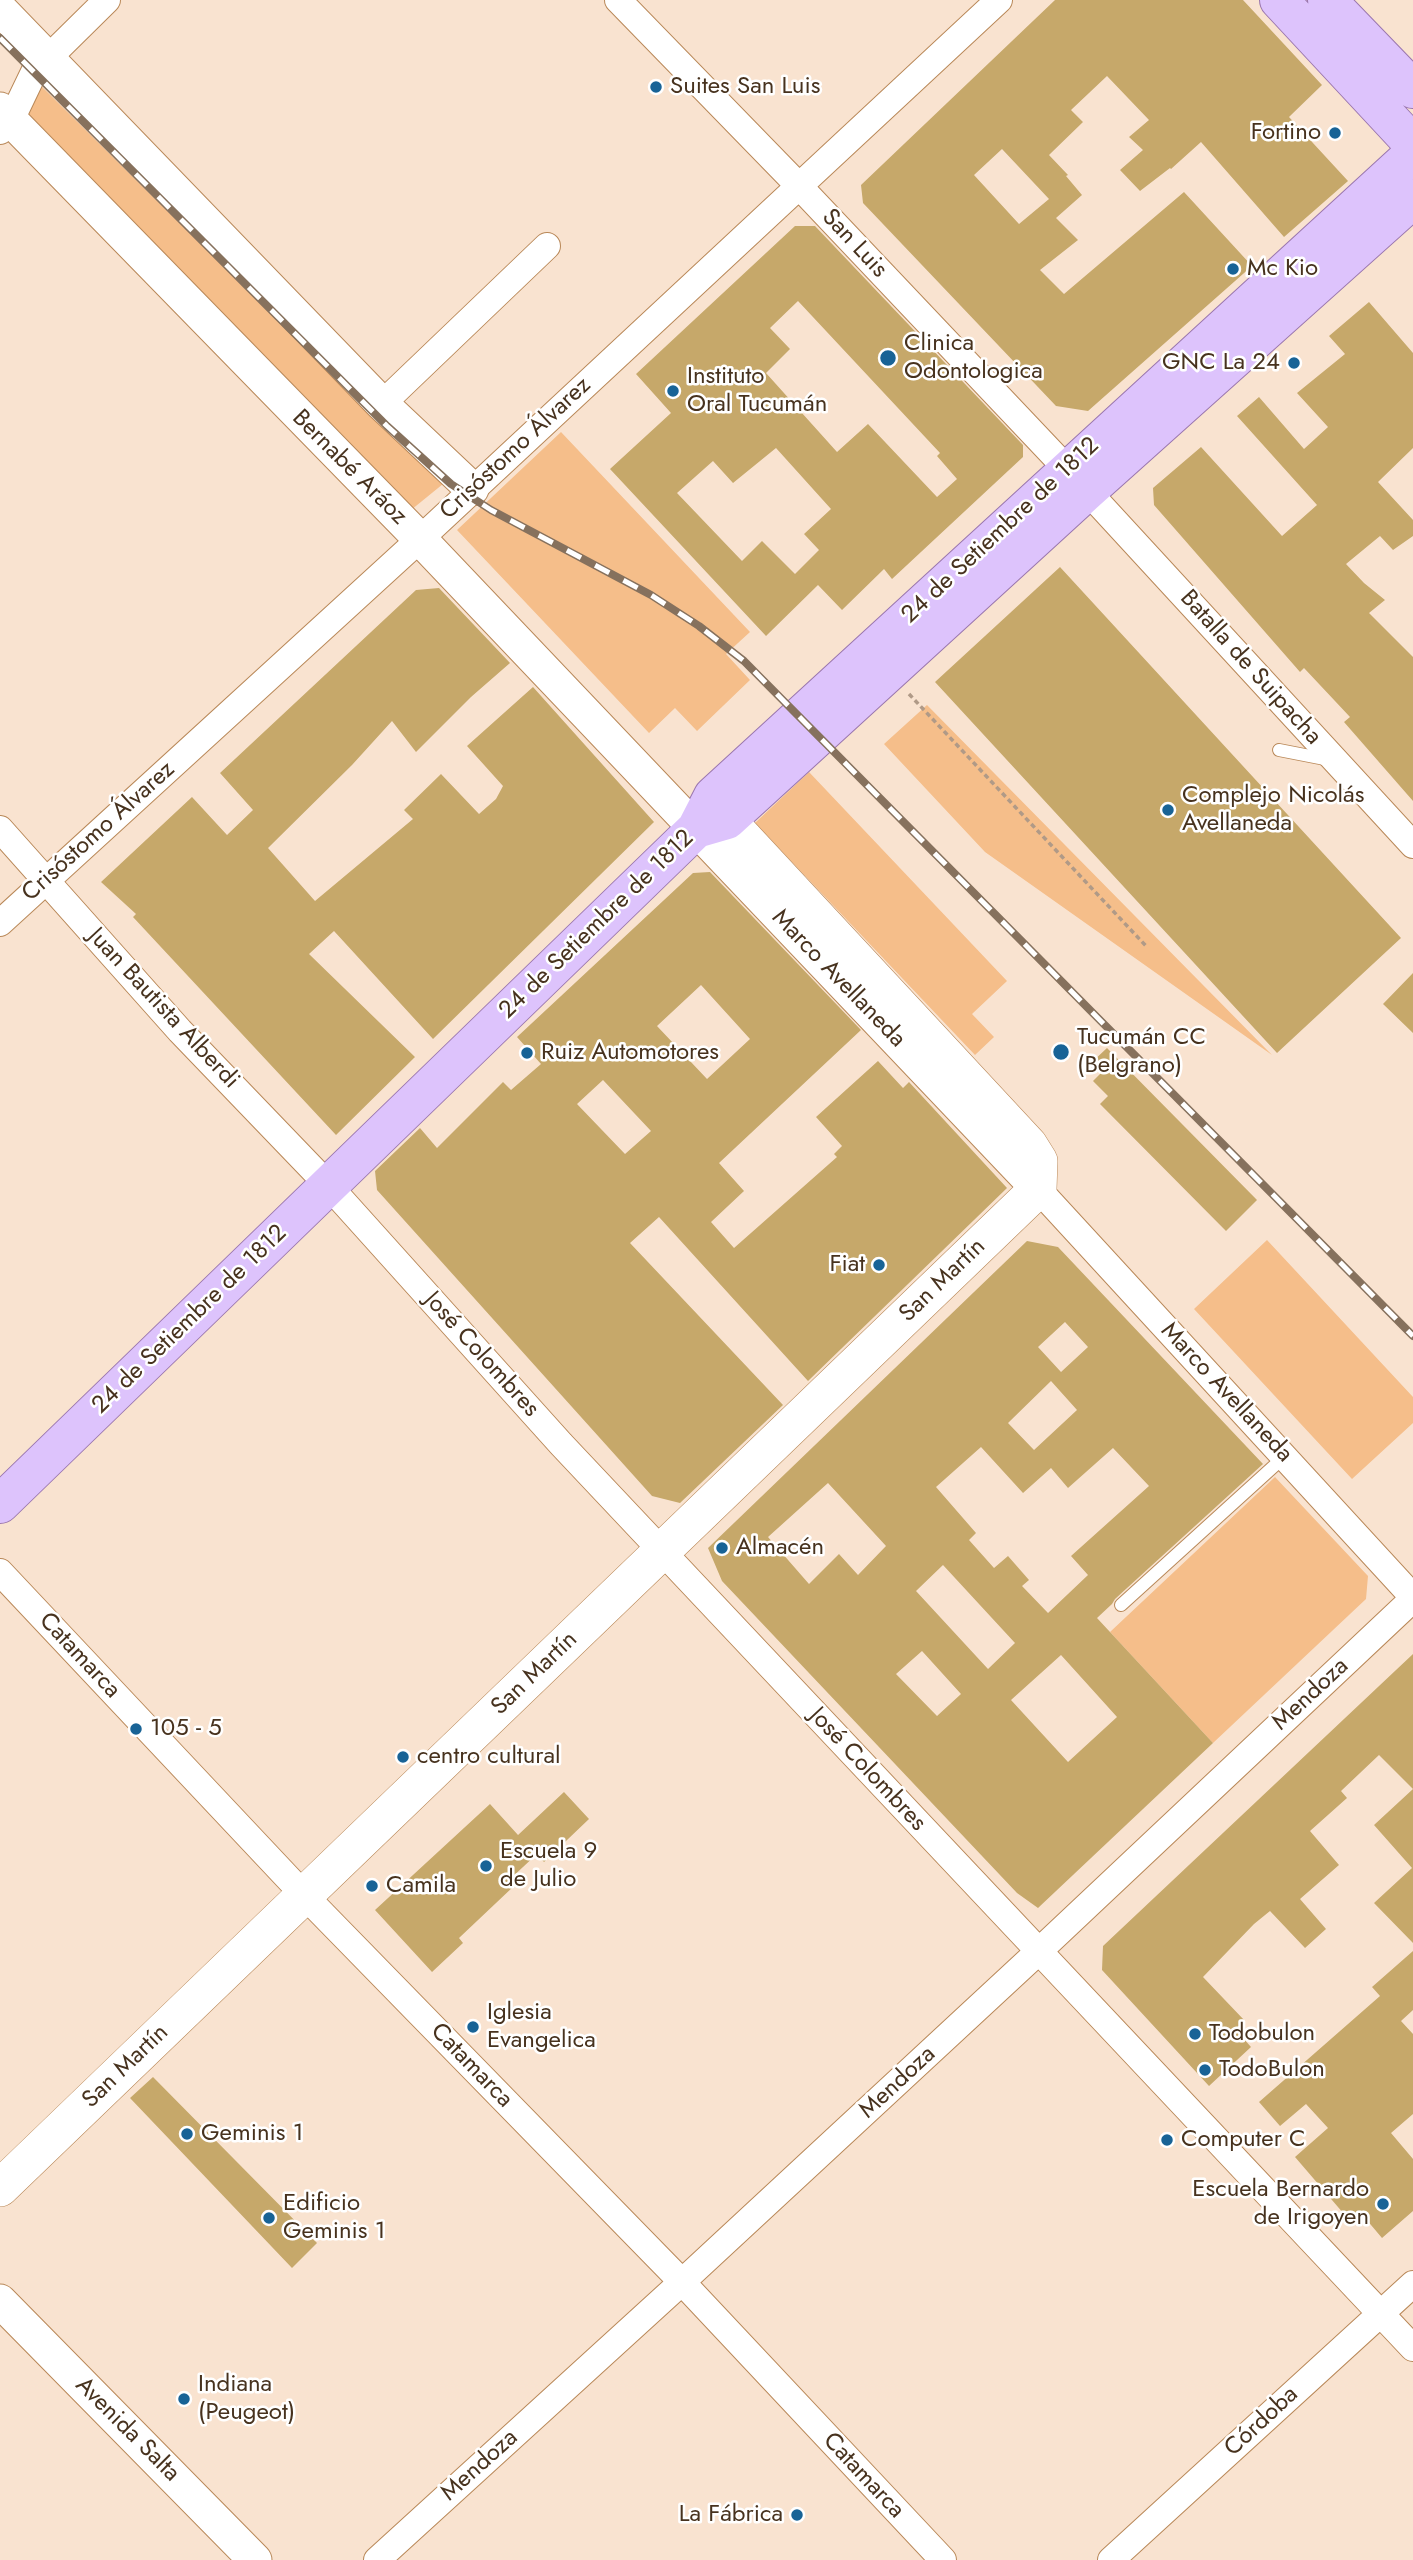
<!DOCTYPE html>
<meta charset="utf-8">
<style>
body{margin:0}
canvas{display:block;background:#f9e3d0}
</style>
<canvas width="1413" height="2560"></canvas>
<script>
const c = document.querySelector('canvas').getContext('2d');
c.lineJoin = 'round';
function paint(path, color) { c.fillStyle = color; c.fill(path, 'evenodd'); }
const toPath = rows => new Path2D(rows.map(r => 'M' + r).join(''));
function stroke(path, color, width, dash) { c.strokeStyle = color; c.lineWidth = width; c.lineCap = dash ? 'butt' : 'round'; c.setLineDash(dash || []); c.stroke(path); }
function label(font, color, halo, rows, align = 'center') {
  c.font = font + ' Jost,sans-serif'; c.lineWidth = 5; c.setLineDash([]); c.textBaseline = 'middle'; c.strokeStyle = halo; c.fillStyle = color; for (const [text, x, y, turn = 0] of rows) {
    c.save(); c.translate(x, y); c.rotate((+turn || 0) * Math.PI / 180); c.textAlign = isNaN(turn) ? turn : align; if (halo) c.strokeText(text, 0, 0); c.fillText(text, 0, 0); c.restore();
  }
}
paint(toPath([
 [25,70,443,484,411,510,10,102],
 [561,432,750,632,726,654,750,680,697,731,675,708,649,733,457,530],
 [927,705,1272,1055,985,852,884,744],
 [809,772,1007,981,972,1014,994,1037,975,1055,755,823],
 [1267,1240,1413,1397,1413,1423,1352,1479,1194,1309],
 [1275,1477,1368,1576,1366,1599,1213,1743,1110,1632]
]), '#f5be8a');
paint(toPath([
 [1055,0,1243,0,1322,85,1289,117,1348,181,1284,237,1201,142,1171,169,1170,168,1140,191,1120,170,1143,150,1129,137,1149,120,1107,76,1071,110,1083,122,1049,155,1068,175,1066,176,1082,195,1056,218,1078,240,1040,270,1064,294,1184,192,1252,266,1088,411,1056,406,863,203,861,185],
 [1002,149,1049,199,1019,224,974,175],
 [795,226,815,226,1023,445,1023,457,892,579,884,569,842,610,818,585,766,636,610,469,671,413,636,374],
 [798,301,940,453,937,456,957,479,937,497,868,424,837,452,766,373,790,349,770,328],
 [776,448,831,509,804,534,819,550,795,574,762,541,742,561,677,493,713,461,733,483],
 [1369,302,1413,353,1413,448,1378,482,1413,520,1413,536,1393,550,1380,536,1346,564,1364,583,1385,600,1369,613,1413,657,1413,801,1344,722,1350,717,1304,668,1300,672,1154,505,1153,488,1201,447,1282,536,1317,505,1237,416,1259,397,1304,449,1328,427,1297,393,1345,354,1329,336],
 [1060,567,1401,938,1277,1053,935,682],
 [439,588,510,663,471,697,416,752,392,721,352,765,268,848,315,901,413,819,404,810,441,774,479,814,496,799,503,786,467,746,533,687,654,822,433,1039,334,931,309,954,415,1057,336,1135,133,917,136,914,101,882,192,797,227,835,253,810,220,773,416,590],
 [710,872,861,1030,719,1163,744,1191,711,1222,734,1248,837,1157,834,1154,842,1146,816,1117,878,1061,903,1088,909,1082,1007,1188,808,1381,659,1217,630,1243,783,1405,680,1503,652,1496,377,1190,375,1171,420,1128,437,1148,503,1082,511,1090,541,1064,517,1037,693,873],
 [701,985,750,1039,707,1079,657,1026],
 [603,1080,651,1131,625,1154,577,1104],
 [1413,973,1413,1033,1383,1004],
 [1107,1048,1257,1200,1226,1231,1100,1104,1108,1096,1093,1081,1101,1073,1091,1063],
 [1027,1241,1058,1247,1263,1464,1115,1599,1112,1604,1097,1618,1213,1743,1038,1908,1017,1893,722,1581,708,1548],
 [1065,1322,1088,1347,1061,1372,1038,1347],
 [1051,1381,1077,1410,1034,1450,1008,1423],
 [981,1447,1023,1493,1051,1468,1068,1488,1113,1448,1149,1486,1071,1556,1088,1575,1048,1613,1022,1586,1029,1580,1008,1556,994,1568,969,1540,976,1533,936,1487],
 [828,1483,886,1546,858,1575,839,1554,809,1584,768,1537],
 [943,1565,1015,1643,988,1669,916,1591],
 [922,1651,961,1694,937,1716,896,1674],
 [1061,1655,1117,1717,1068,1762,1011,1700],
 [1413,1654,1413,1943,1374,1903,1412,1868,1374,1825,1413,1789,1379,1755,1341,1791,1347,1798,1310,1831,1339,1865,1300,1899,1326,1929,1305,1948,1270,1911,1254,1924,1203,1977,1245,2021,1235,2029,1251,2047,1209,2086,1102,1970,1103,1946],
 [564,1792,589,1819,544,1862,537,1854,509,1880,514,1886,459,1938,463,1943,432,1972,375,1910,490,1804,518,1835],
 [1413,1951,1413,2010,1401,2021,1413,2034,1413,2114,1391,2133,1413,2159,1413,2211,1382,2238,1360,2212,1350,2221,1295,2157,1328,2128,1306,2104,1280,2126,1259,2102,1380,1996,1372,1987],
 [153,2077,317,2243,292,2268,130,2098]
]), '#c6a86a');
const service = toPath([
 [1279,750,1330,760],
 [1121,1605,1284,1457]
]);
const minor = toPath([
 [618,0,799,186,1067,469,1413,845],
 [0,131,11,120,34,72,107,0],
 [382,404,547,246],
 [0,829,180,1031,329,1186,561,1444,1413,2348],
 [0,923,420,539,999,0],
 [1038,1189,1413,1597],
 [0,1572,304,1895,682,2282,943,2560],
 [377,2560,682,2282,1038,1952,1413,1599],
 [1111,2560,1413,2284]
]);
const tertiary = toPath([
 [0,9,382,404,472,489],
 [0,109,420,539,1038,1189],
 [0,2301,255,2560]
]);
const secondary = toPath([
 [0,2188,1038,1189,1039,1161,1029,1145,727,820]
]);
const primary = toPath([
 [1279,0,1413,144],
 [1327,0,1413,89],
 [696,829,727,820,1087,491,1413,199],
 [0,1504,696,829,713,796,1413,154]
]);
stroke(service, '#b98858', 14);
stroke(minor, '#b98858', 28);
stroke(tertiary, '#b98858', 35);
stroke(secondary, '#b98858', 38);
stroke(primary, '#9a76ad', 40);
stroke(toPath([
 [909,694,1146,946]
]), '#b09a87', 3.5, [5, 3.5]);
stroke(service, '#fff', 12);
stroke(minor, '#fff', 26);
stroke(tertiary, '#fff', 33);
stroke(secondary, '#fff', 37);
stroke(primary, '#ddc3fc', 38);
const rail = toPath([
 [0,38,387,426,451,484,491,510,651,595,699,626,744,661,1413,1336]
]);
stroke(rail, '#86715d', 8);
stroke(rail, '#fff', 5, [16]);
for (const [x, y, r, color] of [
 [656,87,7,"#186396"],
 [1335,133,7,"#186396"],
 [1233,269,7,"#186396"],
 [888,358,9,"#186396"],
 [1294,363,7,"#186396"],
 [673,391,7,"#186396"],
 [1168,810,7,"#186396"],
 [1061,1052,9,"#186396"],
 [527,1053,7,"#186396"],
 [879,1265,7,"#186396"],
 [722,1548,7,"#186396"],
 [136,1729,7,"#186396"],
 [403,1757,7,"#186396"],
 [486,1866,7,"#186396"],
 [372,1886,7,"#186396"],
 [473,2027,7,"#186396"],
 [1195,2034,7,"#186396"],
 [1205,2070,7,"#186396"],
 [187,2134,7,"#186396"],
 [1167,2140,7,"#186396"],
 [1383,2204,7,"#186396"],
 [269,2218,7,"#186396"],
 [184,2399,7,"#186396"],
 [797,2515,7,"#186396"]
]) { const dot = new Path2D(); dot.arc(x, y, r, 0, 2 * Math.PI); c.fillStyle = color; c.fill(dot); stroke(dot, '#fff', 2.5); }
label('24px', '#47321e', '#fff', [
 ["Suites San Luis",670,87],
 ["Fortino",1321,133,"right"],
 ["Mc Kio",1247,269],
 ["Clinica",904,344],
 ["Odontologica",904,372],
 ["GNC La 24",1280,363,"right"],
 ["Instituto",687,377],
 ["Oral Tucumán",687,405],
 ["Complejo Nicolás",1182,796],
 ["Avellaneda",1182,824],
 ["Tucumán CC",1077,1038],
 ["(Belgrano)",1077,1066],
 ["Ruiz Automotores",541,1053],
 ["Fiat",865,1265,"right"],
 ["Almacén",736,1548],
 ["105 - 5",150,1729],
 ["centro cultural",417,1757],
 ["Escuela 9",500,1852],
 ["de Julio",500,1880],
 ["Camila",386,1886],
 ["Iglesia",487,2013],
 ["Evangelica",487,2041],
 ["Todobulon",1209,2034],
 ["TodoBulon",1219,2070],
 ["Geminis 1",201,2134],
 ["Computer C",1181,2140],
 ["Escuela Bernardo",1369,2190,"right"],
 ["de Irigoyen",1369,2218,"right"],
 ["Edificio",283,2204],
 ["Geminis 1",283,2232],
 ["Indiana",198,2385],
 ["(Peugeot)",198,2413],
 ["La Fábrica",783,2515,"right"]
], 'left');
label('24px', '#47321e', '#fff', [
 ["San Luis",854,244,47],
 ["Crisóstomo Álvarez",516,449,-43],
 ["Bernabé Aráoz",349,468,45],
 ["24 de Setiembre de 1812",1001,531,-43],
 ["Batalla de Suipacha",1250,668,48],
 ["Crisóstomo Álvarez",99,832,-42],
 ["24 de Setiembre de 1812",597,925,-44],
 ["Marco Avellaneda",838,979,46],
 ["Juan Bautista Alberdi",163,1009,47],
 ["San Martín",943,1281,-44],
 ["24 de Setiembre de 1812",190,1320,-44],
 ["José Colombres",481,1355,48],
 ["Marco Avellaneda",1226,1393,47],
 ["Catamarca",79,1656,47],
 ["San Martín",535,1674,-44],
 ["Mendoza",1311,1695,-43],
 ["José Colombres",867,1770,47],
 ["Catamarca",471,2066,46],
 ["San Martín",126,2067,-44],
 ["Mendoza",898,2083,-43],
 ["Córdoba",1262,2422,-43],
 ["Avenida Salta",127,2430,45],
 ["Mendoza",480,2466,-42],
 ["Catamarca",863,2476,47]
]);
</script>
